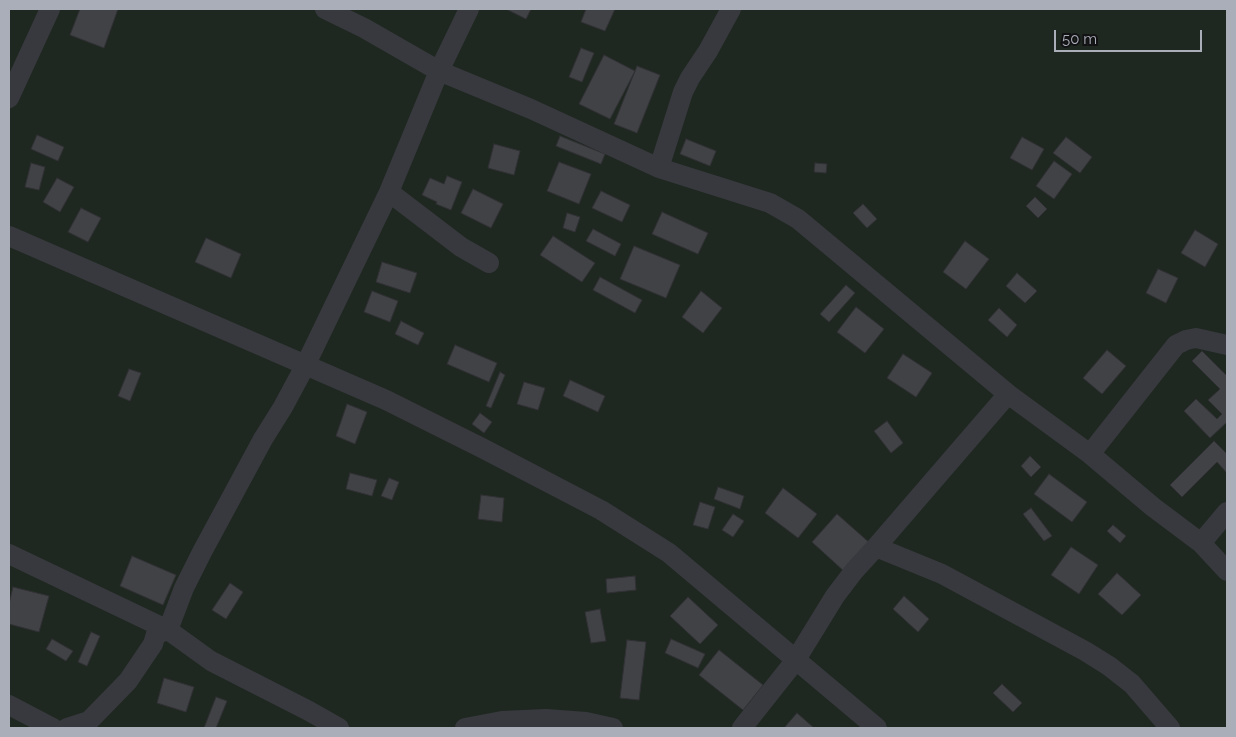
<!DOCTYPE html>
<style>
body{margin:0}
#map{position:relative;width:1236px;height:737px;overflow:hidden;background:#171719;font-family:Raleway,sans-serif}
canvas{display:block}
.frame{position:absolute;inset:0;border:10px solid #aaaeb9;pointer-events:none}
.scale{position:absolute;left:1054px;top:30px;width:148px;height:22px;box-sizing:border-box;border:2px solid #aaaeb9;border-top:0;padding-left:6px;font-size:15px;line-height:18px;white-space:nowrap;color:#aaaeb9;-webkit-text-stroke:4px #121214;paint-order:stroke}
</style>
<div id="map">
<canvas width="1236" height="737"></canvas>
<div class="frame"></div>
<div class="scale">50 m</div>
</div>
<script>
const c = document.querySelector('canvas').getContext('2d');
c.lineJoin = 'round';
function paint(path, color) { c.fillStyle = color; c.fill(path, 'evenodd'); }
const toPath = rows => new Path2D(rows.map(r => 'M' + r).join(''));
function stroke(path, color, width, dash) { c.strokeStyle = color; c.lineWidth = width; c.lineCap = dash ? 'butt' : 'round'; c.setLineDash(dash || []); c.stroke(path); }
paint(toPath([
 [9,9,1227,9,1227,728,9,728]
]), '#1f2820');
const building = toPath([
 [80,9,118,9,104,48,70,35,80,9],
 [506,9,531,9,526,19,506,9],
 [586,9,615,9,605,31,581,22,586,9],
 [581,48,594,53,582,82,569,77,581,48],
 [604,55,635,71,610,119,579,104,604,55],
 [637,66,660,75,637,133,614,124,637,66],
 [37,135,64,147,58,161,31,149,37,135],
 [560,136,605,154,601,164,556,146,560,136],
 [1022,137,1044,149,1032,170,1010,158,1022,137],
 [1066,137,1092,157,1080,173,1053,153,1066,137],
 [686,139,716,151,710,166,680,154,686,139],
 [494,144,520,151,514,175,488,168,494,144],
 [1054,161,1072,174,1054,199,1036,186,1054,161],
 [559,162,591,174,579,204,547,191,559,162],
 [31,163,45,167,39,190,25,187,31,163],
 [815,163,827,164,826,173,814,172,815,163],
 [447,176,462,182,451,210,436,204,437,202,422,195,430,178,444,184,447,176],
 [57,178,74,187,60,212,43,202,57,178],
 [473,189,503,204,491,228,461,213,473,189],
 [601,191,630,205,622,222,592,208,601,191],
 [1035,197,1047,209,1038,218,1026,206,1035,197],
 [863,204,877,219,867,228,853,213,863,204],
 [81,208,101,218,88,242,68,232,81,208],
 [662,212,708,233,698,254,652,234,662,212],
 [567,213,580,217,575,232,563,228,567,213],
 [593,229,621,244,615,256,586,241,593,229],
 [1195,230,1218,244,1205,267,1181,253,1195,230],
 [553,236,595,263,582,282,540,255,553,236],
 [206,238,241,254,231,278,195,262,206,238],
 [965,241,989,259,966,289,943,272,965,241],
 [634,246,680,265,666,298,620,279,634,246],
 [382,262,417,273,410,293,376,282,382,262],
 [1158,269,1178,278,1166,303,1146,293,1158,269],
 [1017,273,1037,291,1025,303,1006,286,1017,273],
 [600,277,642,300,635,313,593,290,600,277],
 [846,285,855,293,829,322,820,314,846,285],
 [372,291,398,301,390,322,364,312,372,291],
 [701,291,722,308,703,333,682,317,701,291],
 [856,307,884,329,865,353,837,332,856,307],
 [999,308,1017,325,1007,337,988,320,999,308],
 [401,321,424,333,418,345,395,334,401,321],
 [455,345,497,363,489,382,447,364,455,345],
 [1107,350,1126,366,1102,394,1083,378,1107,350],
 [1202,351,1227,376,1227,422,1210,438,1184,411,1196,399,1217,419,1222,414,1208,400,1220,389,1192,361,1202,351],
 [903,354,932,373,916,397,887,378,903,354],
 [129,369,141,373,130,401,118,396,129,369],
 [500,372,505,375,491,408,486,406,500,372],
 [570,380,605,396,598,412,563,396,570,380],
 [524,382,545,388,538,410,517,404,524,382],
 [347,404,367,412,355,444,336,436,347,404],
 [480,413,492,422,484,433,472,424,480,413],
 [887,421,903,443,891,453,874,431,887,421],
 [1214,441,1227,454,1227,473,1217,462,1182,497,1170,485,1214,441],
 [1030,456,1041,467,1031,477,1021,466,1030,456],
 [350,473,377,480,372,496,346,489,350,473],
 [1049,474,1087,502,1072,522,1034,494,1049,474],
 [389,478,399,482,392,500,381,496,389,478],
 [718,487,744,496,740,509,714,499,718,487],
 [783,488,817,514,798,538,765,513,783,488],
 [481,495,504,498,502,522,478,519,481,495],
 [700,502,715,507,708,529,693,525,700,502],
 [1031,508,1052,536,1044,541,1023,514,1031,508],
 [733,514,744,521,733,537,722,530,733,514],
 [837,514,872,545,846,573,812,542,837,514],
 [1113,525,1126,536,1120,543,1107,531,1113,525],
 [1071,547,1098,565,1079,594,1051,575,1071,547],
 [132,556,176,575,163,605,120,586,132,556],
 [1117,573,1141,595,1122,615,1098,594,1117,573],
 [635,576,636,590,607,593,606,579,635,576],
 [230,583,243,592,226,619,212,610,230,583],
 [13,587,49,596,39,632,9,624,9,604,13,587],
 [904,596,929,619,918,632,893,609,904,596],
 [688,597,718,625,700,644,670,616,688,597],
 [600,609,606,641,591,643,585,612,600,609],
 [91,632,100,636,87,666,78,662,91,632],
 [52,639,73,651,66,661,46,649,52,639],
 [671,639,705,654,698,668,665,653,671,639],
 [627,640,646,642,639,700,620,698,627,640],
 [719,650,763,685,743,710,699,675,719,650],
 [164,678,194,687,186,712,157,703,164,678],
 [1002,684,1022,703,1013,712,993,693,1002,684],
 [216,697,227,701,216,728,204,728,216,697],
 [797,713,814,728,784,728,797,713]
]);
paint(building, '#414246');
stroke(building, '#313135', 1);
stroke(toPath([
 [325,9,364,28,439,71,531,109,659,168,770,203,798,219,1008,394,1090,454,1153,507,1201,543,1227,571],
 [9,98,50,9],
 [659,168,683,92,690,78,708,51,731,9],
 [389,192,461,247,489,263],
 [9,236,386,400,484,449,601,510,669,553,877,728],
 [1090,454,1176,345,1186,340,1196,338,1227,345],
 [1201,543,1227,512],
 [876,547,942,574,1085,651,1109,666,1132,684,1170,728],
 [9,554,168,630,211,661,309,711,339,728],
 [9,705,53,728],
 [67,728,89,721,128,681,153,644,156,634,168,630,184,588,202,552,263,439,283,407,305,366,389,192,439,71,469,9],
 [465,728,502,721,546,719,586,722,613,728],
 [742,728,795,661,835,596,854,571,876,547,1008,394]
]), '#38393e', 20);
</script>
